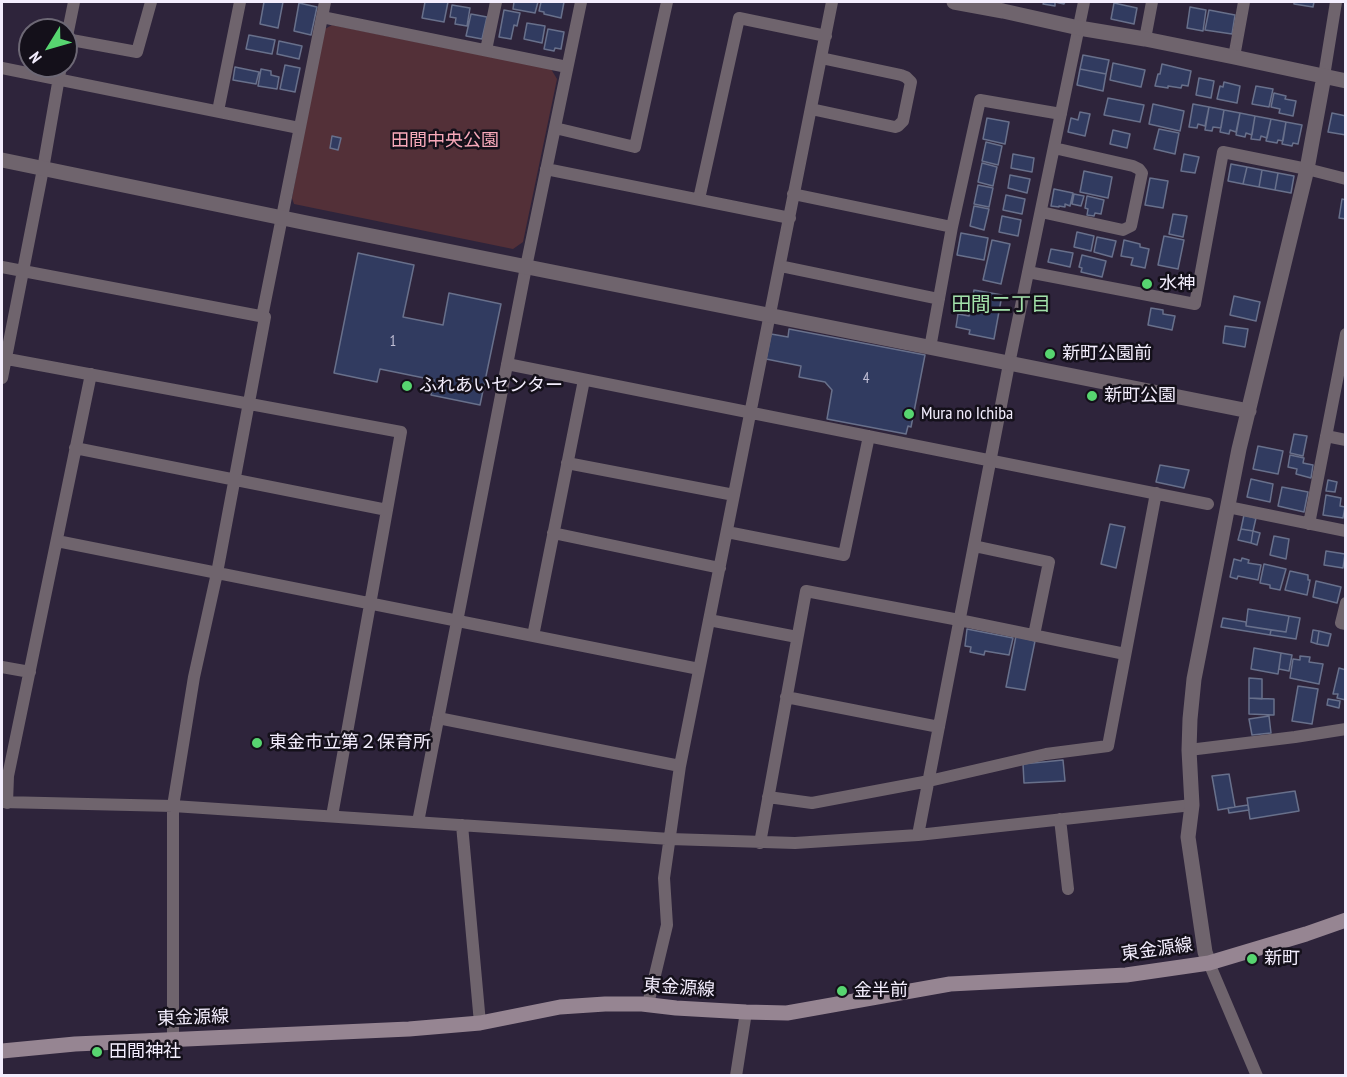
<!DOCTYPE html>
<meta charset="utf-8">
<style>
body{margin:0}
#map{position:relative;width:1347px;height:1077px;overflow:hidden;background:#2e243b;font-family:"PT Sans Narrow",sans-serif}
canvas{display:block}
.frame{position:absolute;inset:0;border:3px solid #f3edfd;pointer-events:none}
.north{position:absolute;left:18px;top:18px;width:60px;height:60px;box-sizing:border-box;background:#14101a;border:2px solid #6d6875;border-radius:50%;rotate:233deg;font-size:16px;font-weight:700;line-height:24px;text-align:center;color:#f3edfd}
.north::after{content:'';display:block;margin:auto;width:21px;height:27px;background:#57d570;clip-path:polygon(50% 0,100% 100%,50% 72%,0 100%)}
</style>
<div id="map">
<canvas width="1347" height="1077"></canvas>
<div class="frame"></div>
<div class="north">N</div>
</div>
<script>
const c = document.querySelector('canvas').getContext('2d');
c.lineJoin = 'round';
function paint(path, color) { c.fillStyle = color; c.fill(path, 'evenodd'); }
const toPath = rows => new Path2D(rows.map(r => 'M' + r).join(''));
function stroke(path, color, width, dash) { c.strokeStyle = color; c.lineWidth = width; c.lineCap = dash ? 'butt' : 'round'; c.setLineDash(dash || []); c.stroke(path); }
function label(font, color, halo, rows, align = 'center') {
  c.font = font + ' "PT Sans Narrow","Noto Sans JP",sans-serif'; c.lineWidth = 5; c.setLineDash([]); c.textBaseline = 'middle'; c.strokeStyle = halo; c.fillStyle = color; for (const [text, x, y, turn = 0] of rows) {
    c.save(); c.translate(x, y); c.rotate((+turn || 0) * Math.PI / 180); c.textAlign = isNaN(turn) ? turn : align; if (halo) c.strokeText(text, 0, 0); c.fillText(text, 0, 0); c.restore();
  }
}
paint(toPath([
 [332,25,551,69,557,79,523,242,513,249,294,204,292,198,323,30]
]), '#533038');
const building = toPath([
 [264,2,283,2,278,28,260,24,264,2],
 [425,2,448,2,444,22,422,18,425,2],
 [514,2,538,2,535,13,513,9,514,2],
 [541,2,564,2,561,18,544,14,544,12,539,11,541,2],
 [1044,2,1065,2,1064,4,1055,2,1055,6,1043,4,1044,2],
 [1294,2,1314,2,1313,7,1294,4,1294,2],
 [299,3,317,7,311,35,294,31,299,3],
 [1114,3,1137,8,1134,24,1111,19,1114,3],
 [452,5,470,8,467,26,455,24,456,18,450,17,452,5],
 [1190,7,1206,10,1203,31,1187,28,1190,7],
 [504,10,520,13,517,26,514,25,511,39,499,37,504,10],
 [1209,10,1235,15,1232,34,1205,30,1209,10],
 [471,14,487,17,482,39,466,36,471,14],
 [527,23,545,26,542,43,524,39,527,23],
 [548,29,564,32,561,49,555,48,554,51,544,49,548,29],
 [249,35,275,40,272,54,246,49,249,35],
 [279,41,302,46,299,59,277,54,279,41],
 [1083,55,1109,60,1106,74,1080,69,1083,55],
 [1113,63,1145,70,1141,87,1110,80,1113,63],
 [1162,64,1191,71,1188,86,1182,85,1181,88,1168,86,1168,88,1155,86,1158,74,1160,74,1162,64],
 [285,65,300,68,295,92,280,89,285,65],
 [235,67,259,72,256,84,233,80,235,67],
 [261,69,271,71,271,75,279,77,277,89,258,86,261,69],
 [1080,69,1106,74,1103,91,1077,85,1080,69],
 [1199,78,1214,81,1211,98,1196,95,1199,78],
 [1224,82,1240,86,1237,103,1217,99,1220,86,1223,87,1224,82],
 [1256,86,1273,89,1269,107,1252,104,1256,86],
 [1274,93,1286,96,1285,99,1296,101,1293,116,1279,113,1280,109,1271,107,1274,93],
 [1108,98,1144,105,1140,122,1104,115,1108,98],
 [1153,104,1184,111,1180,131,1149,124,1153,104],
 [1193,104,1209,107,1205,126,1198,124,1197,128,1189,127,1193,104],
 [1209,107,1224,110,1221,128,1213,127,1212,131,1205,130,1209,107],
 [1224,110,1240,113,1236,132,1230,130,1229,134,1220,132,1224,110],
 [1080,112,1090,114,1085,136,1068,132,1071,118,1078,120,1080,112],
 [1240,113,1255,116,1252,135,1246,133,1245,137,1236,135,1240,113],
 [1332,113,1346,116,1346,135,1328,132,1332,113],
 [1255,116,1271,119,1267,138,1261,136,1260,140,1251,139,1255,116],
 [987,118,1009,122,1005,144,983,139,987,118],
 [1271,119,1286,122,1283,141,1278,140,1277,143,1266,141,1271,119],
 [1286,122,1302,125,1298,144,1293,143,1292,146,1282,144,1286,122],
 [1159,129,1179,133,1175,154,1154,149,1159,129],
 [1113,130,1130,134,1127,148,1110,144,1113,130],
 [332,136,341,138,338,150,330,148,332,136],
 [986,142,1002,146,998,165,982,161,986,142],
 [1013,154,1034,158,1032,172,1011,168,1013,154],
 [1184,154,1199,157,1195,173,1181,171,1184,154],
 [982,163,997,167,993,186,978,182,982,163],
 [1231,164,1247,167,1243,184,1228,181,1231,164],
 [1247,167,1262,170,1259,187,1243,184,1247,167],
 [1262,170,1278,173,1275,190,1259,187,1262,170],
 [1084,171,1112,177,1108,198,1080,192,1084,171],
 [1278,173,1294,176,1291,193,1275,190,1278,173],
 [1010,175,1030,179,1027,193,1008,188,1010,175],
 [1150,178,1168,181,1163,208,1145,205,1150,178],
 [978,185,993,188,989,207,974,204,978,185],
 [1054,189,1073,193,1070,206,1065,204,1065,207,1059,206,1059,207,1051,206,1054,189],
 [1074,194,1084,196,1081,206,1072,204,1074,194],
 [1006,195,1025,199,1022,214,1003,210,1006,195],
 [1087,196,1104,200,1101,214,1095,213,1094,216,1087,215,1088,209,1085,208,1087,196],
 [1342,199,1346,200,1346,219,1339,218,1342,199],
 [974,206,989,209,984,230,970,226,974,206],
 [1173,214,1187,216,1183,237,1169,234,1173,214],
 [1002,216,1021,220,1018,236,999,232,1002,216],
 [1077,232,1094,236,1091,251,1074,247,1077,232],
 [961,233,988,238,984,260,957,255,961,233],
 [1164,236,1184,240,1178,269,1158,265,1164,236],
 [1097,237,1116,241,1112,257,1094,252,1097,237],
 [992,240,1010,244,1001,284,983,280,992,240],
 [1124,240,1140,244,1140,247,1149,249,1145,268,1131,265,1133,258,1121,256,1124,240],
 [1051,249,1073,253,1070,267,1048,262,1051,249],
 [358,253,414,265,403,317,443,325,449,293,501,304,480,405,431,395,434,380,380,369,377,382,334,373,358,253],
 [1082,255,1106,261,1102,277,1081,272,1082,268,1079,267,1082,255],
 [974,290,1002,295,994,339,969,334,970,330,956,327,958,314,969,316,974,290],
 [1234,296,1260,302,1256,321,1230,315,1234,296],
 [1151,308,1163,310,1163,314,1175,316,1172,330,1148,325,1151,308],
 [1225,326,1248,329,1245,347,1223,343,1225,326],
 [789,329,925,355,911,427,908,426,906,434,827,419,832,390,825,382,799,377,801,366,766,359,771,334,788,337,789,329],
 [1294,434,1307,436,1303,456,1290,453,1294,434],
 [1258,446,1283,451,1278,474,1253,469,1258,446],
 [1290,455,1304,458,1303,463,1313,465,1311,478,1296,474,1297,469,1288,467,1290,455],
 [1160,465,1189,470,1184,488,1156,482,1160,465],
 [1251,479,1273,484,1270,502,1247,497,1251,479],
 [1328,480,1337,482,1335,492,1326,491,1328,480],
 [1282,487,1308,492,1304,512,1278,506,1282,487],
 [1326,495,1341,498,1340,506,1345,507,1343,518,1323,515,1326,495],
 [1244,515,1256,518,1253,531,1241,529,1244,515],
 [1110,524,1125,527,1116,568,1101,564,1110,524],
 [1241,529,1253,531,1251,543,1238,540,1241,529],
 [1253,531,1260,533,1257,545,1251,543,1253,531],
 [1274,536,1289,539,1286,559,1270,555,1274,536],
 [1326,551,1345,554,1343,568,1324,565,1326,551],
 [1242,558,1249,560,1248,563,1261,565,1258,580,1238,576,1237,579,1230,577,1234,559,1241,561,1242,558],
 [1264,564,1286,569,1280,590,1270,588,1270,585,1260,583,1264,564],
 [1290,571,1308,575,1308,580,1310,580,1307,595,1285,590,1290,571],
 [1316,581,1341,587,1337,603,1313,597,1316,581],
 [1248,609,1289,616,1286,632,1246,626,1248,609],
 [1289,616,1300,618,1296,639,1270,635,1271,630,1286,632,1289,616],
 [1223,618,1246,622,1246,626,1271,630,1270,635,1221,627,1223,618],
 [967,629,1013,638,1009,655,985,651,984,655,970,652,971,647,965,646,967,629],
 [1313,630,1319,631,1317,644,1311,642,1313,630],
 [1319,631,1331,634,1328,646,1317,644,1319,631],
 [1016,636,1035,641,1025,690,1006,687,1016,636],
 [1254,648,1281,653,1278,674,1251,669,1254,648],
 [1281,653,1292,655,1289,671,1279,669,1281,653],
 [1300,656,1310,657,1309,662,1323,664,1319,684,1290,678,1293,659,1300,660,1300,656],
 [1339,668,1346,670,1346,700,1337,698,1338,694,1333,694,1339,668],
 [1249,678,1262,679,1262,699,1249,698,1249,678],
 [1298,686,1318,689,1312,724,1292,721,1298,686],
 [1249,698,1274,699,1274,715,1249,714,1249,698],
 [1328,699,1340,701,1339,708,1327,705,1328,699],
 [1269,716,1271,733,1252,735,1249,719,1269,716],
 [1063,760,1065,781,1024,783,1023,764,1063,760],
 [1229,774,1235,807,1218,810,1212,776,1229,774],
 [1295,791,1299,811,1250,819,1247,798,1295,791],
 [1248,805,1249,810,1229,813,1228,808,1248,805]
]);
paint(building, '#313b60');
stroke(building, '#68708b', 1.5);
stroke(toPath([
 [322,17,567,67],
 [66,39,137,52,151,2],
 [1145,39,1152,2],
 [66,41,74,2],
 [486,50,496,2],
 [1234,57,1244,2],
 [2,68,299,128],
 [1324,76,1336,2],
 [811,109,895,127,898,126,903,121,911,82,906,77,901,75,821,58],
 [218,111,240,2],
 [555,128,635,147,667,2],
 [546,169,790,218],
 [793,194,952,227],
 [699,199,739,18,826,36],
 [1041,212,1123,230,1131,226,1142,173,1139,169,1133,166,1054,148],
 [780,266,939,299],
 [2,267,265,317,217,573,194,677,173,806,173,1039],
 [1028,272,1195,304,1223,152,1307,169,1346,179],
 [262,317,325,2],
 [930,348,952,227,980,100,1061,114],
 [2,358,401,432,332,816],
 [507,364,1208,504],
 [2,378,43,169,61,66],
 [1326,436,1346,440],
 [75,448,387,510],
 [567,463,734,495],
 [1228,507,1346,531],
 [1309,524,1346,334],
 [727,532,844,555,869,436],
 [553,533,720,568],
 [57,541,699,669],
 [974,546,1049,562,1034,635],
 [1346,603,1341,623,1346,624],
 [709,620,797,637],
 [533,636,584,380],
 [2,667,30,672],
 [786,697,939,727],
 [438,718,680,766],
 [1189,750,1295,737,1346,729],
 [768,797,812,803,929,781,1046,754,1108,746,1156,493],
 [2,802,173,806,670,839,795,843,918,835,1192,805],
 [7,803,8,776,91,374],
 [1060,819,1068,889],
 [418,822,526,267,581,2],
 [462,825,480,1023],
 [918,835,1009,364,1084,2],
 [760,843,806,591,959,620,1125,654],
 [1209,963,1257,1076],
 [648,1004,667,925,664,878,680,766,832,2],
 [736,1076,746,1012]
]), '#6f646d', 12);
stroke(toPath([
 [954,2,1003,11,1079,28,1145,39,1234,57,1346,81],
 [2,160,307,223,1249,411],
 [1209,963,1205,952,1188,837,1192,805,1189,750,1190,719,1194,679,1239,449,1307,169,1324,76]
]), '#6f646d', 15);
stroke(toPath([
 [2,1051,75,1044,409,1029,480,1023,560,1007,605,1004,642,1004,676,1008,746,1012,787,1013,950,984,1126,975,1209,963,1306,934,1346,920]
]), '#968592', 15);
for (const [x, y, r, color] of [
 [1147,284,6,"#57d570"],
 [1050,354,6,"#57d570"],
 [407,386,6,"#57d570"],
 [1092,396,6,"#57d570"],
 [909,414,6,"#57d570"],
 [257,743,6,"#57d570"],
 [1252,959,6,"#57d570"],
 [842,991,6,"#57d570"],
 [97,1052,6,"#57d570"]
]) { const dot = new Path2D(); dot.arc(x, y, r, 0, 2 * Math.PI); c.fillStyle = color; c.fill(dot); stroke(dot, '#14101a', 2); }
label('15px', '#c2c0d6', null, [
 ["1",393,342],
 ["4",866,379]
]);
label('18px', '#f7a8b9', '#14101a', [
 ["田間中央公園",445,141]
]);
label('18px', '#f3edfd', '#14101a', [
 ["水神",1159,284],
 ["新町公園前",1062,354],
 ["ふれあいセンター",419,386],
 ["新町公園",1104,396],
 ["Mura no Ichiba",921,414],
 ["東金市立第２保育所",269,743],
 ["新町",1264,959],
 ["金半前",854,991],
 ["田間神社",109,1052]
], 'left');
label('18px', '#f3edfd', '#14101a', [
 ["東金源線",1157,950,-8],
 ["東金源線",679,988,4],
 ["東金源線",193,1018,-2]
]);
label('20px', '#a2e1aa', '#14101a', [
 ["田間二丁目",1001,305]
]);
</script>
